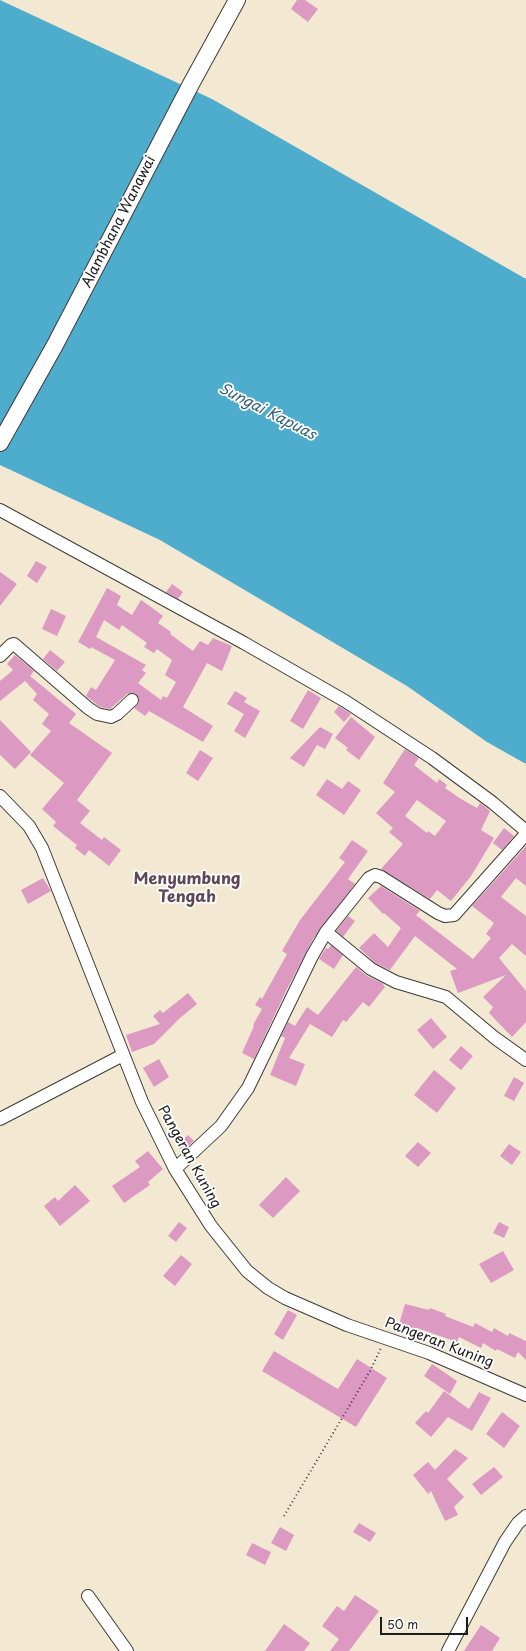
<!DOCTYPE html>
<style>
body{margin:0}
#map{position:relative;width:526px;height:1651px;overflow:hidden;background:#f3e9d2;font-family:"Playpen Sans",sans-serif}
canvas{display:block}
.scale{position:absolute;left:380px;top:1617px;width:88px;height:18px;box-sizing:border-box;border:2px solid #1c1c1c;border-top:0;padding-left:5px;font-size:12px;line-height:14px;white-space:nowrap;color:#1c1c1c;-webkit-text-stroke:3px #fff;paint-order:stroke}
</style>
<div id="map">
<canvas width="526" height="1651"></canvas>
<div class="scale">50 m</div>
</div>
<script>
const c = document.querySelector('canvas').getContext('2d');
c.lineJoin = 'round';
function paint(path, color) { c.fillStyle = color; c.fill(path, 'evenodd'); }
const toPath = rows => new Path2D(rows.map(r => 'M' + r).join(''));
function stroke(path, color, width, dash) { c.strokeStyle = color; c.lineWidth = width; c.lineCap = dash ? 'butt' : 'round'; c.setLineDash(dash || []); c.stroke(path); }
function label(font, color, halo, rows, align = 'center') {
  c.font = font + ' "Playpen Sans",sans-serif'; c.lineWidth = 3.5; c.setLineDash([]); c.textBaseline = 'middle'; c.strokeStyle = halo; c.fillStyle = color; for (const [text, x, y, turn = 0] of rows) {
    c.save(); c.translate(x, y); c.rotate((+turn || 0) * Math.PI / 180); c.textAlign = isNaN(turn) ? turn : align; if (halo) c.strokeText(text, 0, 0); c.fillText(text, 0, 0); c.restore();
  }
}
paint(toPath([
 [0,0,212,99,526,279,526,764,487,742,407,686,160,540,0,465]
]), '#4eadcd');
paint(toPath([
 [297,0,305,0,318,9,308,22,291,9],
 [36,561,47,567,37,583,27,576],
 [0,572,17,584,0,606],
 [172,584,183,592,178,599,166,592],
 [107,588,121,596,117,605,132,615,141,600,151,607,163,616,158,623,171,632,170,634,193,651,200,641,208,645,213,638,232,646,222,671,207,663,183,707,213,726,203,742,149,711,145,716,134,708,139,703,139,699,135,693,127,694,110,709,100,707,86,696,91,687,96,690,115,660,91,647,90,649,78,642],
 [104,620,119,630,122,625,147,643,144,647,154,653,157,649,172,660,165,675,176,682,167,698,163,696,161,700,138,683,146,673,142,670,146,665,96,637],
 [51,609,66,616,57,636,42,629],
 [50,650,65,662,57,671,43,659],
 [15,655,34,671,30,676,76,714,69,723,112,753,77,800,90,811,80,823,102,840,104,837,121,850,109,866,89,850,85,856,75,848,77,845,53,826,56,822,42,809,64,783,30,755,51,731,42,724,49,714,33,700,37,694,25,681,0,701,0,681,13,670,7,664],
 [308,690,321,698,303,729,290,721],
 [235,691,247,698,244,702,260,711,245,738,234,731,244,714,227,704],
 [339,706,351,714,344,722,334,712],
 [351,717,375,737,359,760,346,750,348,748,335,738],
 [0,720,31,752,15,769,0,755],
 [320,727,333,734,325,749,317,745,304,767,290,758],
 [405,749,419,758,414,765,437,783,439,779,447,785,445,788,461,799,477,808,480,803,490,811,481,830,494,838,471,876,451,901,437,890,430,899,381,869,403,844,389,832,393,828,376,813,395,792,383,783],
 [417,800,446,821,435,836,428,831,427,833,405,816],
 [200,750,213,758,198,781,186,773],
 [327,779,342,789,348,781,361,790,344,815,316,795],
 [504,828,514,836,502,850,493,843],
 [352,840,368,851,348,879,355,884,313,939,286,991,254,1059,242,1053,254,1026,253,1025,262,1009,255,1005,260,997,262,999,287,954,282,951,300,920,345,862,339,858],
 [526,846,526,886,516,878,501,897,526,916,526,956,512,944,499,958,526,991,526,1022,512,1037,489,1013,493,1007,483,997,506,975,458,993,450,971,457,969,415,936,390,970,375,963,359,948,374,933,388,947,401,928,384,913,383,914,368,898,381,886,420,911,416,915,473,959,491,938,486,934,494,923,472,906],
 [43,878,51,891,28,904,21,890],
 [348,916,355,921,343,937,336,931],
 [331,945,343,955,334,969,319,959,326,948,328,949],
 [356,967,367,976,382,983,385,987,369,1007,363,1002,346,1022,343,1020,332,1037,310,1024,289,1058,305,1064,296,1086,270,1075,285,1038,281,1036,288,1022,295,1026,307,1007,318,1015],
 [188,993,197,1004,180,1018,154,1044,132,1052,126,1035,160,1024,153,1016,160,1010,163,1013],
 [431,1018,447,1037,433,1049,417,1030],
 [461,1046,473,1056,461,1070,449,1060],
 [159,1059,169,1077,154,1087,143,1068],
 [434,1070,456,1088,437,1113,414,1095],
 [514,1077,524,1083,514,1101,504,1096],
 [188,1135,194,1141,183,1151,177,1145],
 [418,1142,431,1153,418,1167,405,1156],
 [509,1144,521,1152,512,1165,500,1156],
 [148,1151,163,1169,148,1182,150,1185,124,1203,112,1186,140,1167,135,1161],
 [286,1177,300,1191,273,1218,259,1205],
 [75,1185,90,1201,60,1226,44,1206,55,1197,58,1201],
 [179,1222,187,1228,176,1242,168,1236],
 [499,1222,509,1227,504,1238,493,1233],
 [503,1251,514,1270,491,1283,479,1264],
 [181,1255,192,1264,175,1286,163,1276],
 [405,1304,429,1310,430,1308,446,1314,445,1316,473,1327,475,1323,492,1332,494,1328,508,1336,509,1333,526,1341,526,1360,518,1352,515,1358,497,1349,496,1351,483,1343,481,1348,459,1337,457,1342,417,1328,415,1333,398,1328],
 [288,1310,297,1315,283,1340,274,1334],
 [274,1351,338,1389,357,1359,387,1378,356,1427,262,1371],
 [432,1364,457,1381,450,1394,424,1376],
 [444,1391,469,1409,479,1392,491,1398,472,1431,448,1417,431,1437,415,1423,426,1411,428,1413],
 [502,1412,520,1426,504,1448,486,1434],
 [455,1449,468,1458,447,1479,464,1497,454,1507,458,1515,445,1521,431,1491,428,1494,413,1475,428,1462,435,1470],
 [494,1467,503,1477,481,1495,472,1484],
 [359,1523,376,1533,370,1542,353,1532],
 [280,1527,294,1535,286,1551,271,1543],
 [252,1543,271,1552,265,1565,246,1555],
 [355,1595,379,1611,349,1651,330,1651,339,1639,322,1626,337,1606,344,1611],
 [284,1624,310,1643,304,1651,265,1651],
 [481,1625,500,1638,492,1651,464,1651]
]), '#dc9ac2');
const minor = toPath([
 [0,510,244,643,345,701,432,758,493,803,526,831],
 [0,656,11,645,14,644,88,708,97,714,111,717,117,714,132,700],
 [0,796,29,826,42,848,142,1102,175,1169,211,1226,247,1271,268,1288,285,1298,347,1325,429,1353,526,1395],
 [326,932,371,969,396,982,446,997,495,1038,526,1060],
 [0,1119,123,1055],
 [175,1169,221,1126,248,1088,312,956,326,932,369,878,375,875,381,877,438,913,445,916,454,915,526,834],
 [88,1596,127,1651],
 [448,1651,505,1542,518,1523,526,1516]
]);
const major = toPath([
 [0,443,55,345,191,84,237,0]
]);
stroke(minor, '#3c3b37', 14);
stroke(major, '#3c3b37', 18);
stroke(toPath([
 [284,1516,370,1371,381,1348]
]), '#3c3b37', 2, [1, 3]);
stroke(minor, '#fff', 12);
stroke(major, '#fff', 16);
label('14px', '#1c1c1c', '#fff', [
 ["Alambhana Wanawai",119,222,-63],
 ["Pangeran Kuning",189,1157,61],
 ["Pangeran Kuning",439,1343,21]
]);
label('italic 15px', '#356474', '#fff', [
 ["Sungai Kapuas",267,412,27]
]);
label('bold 16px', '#5f4856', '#fff', [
 ["Menyumbung",187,880],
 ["Tengah",187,898]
]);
</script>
